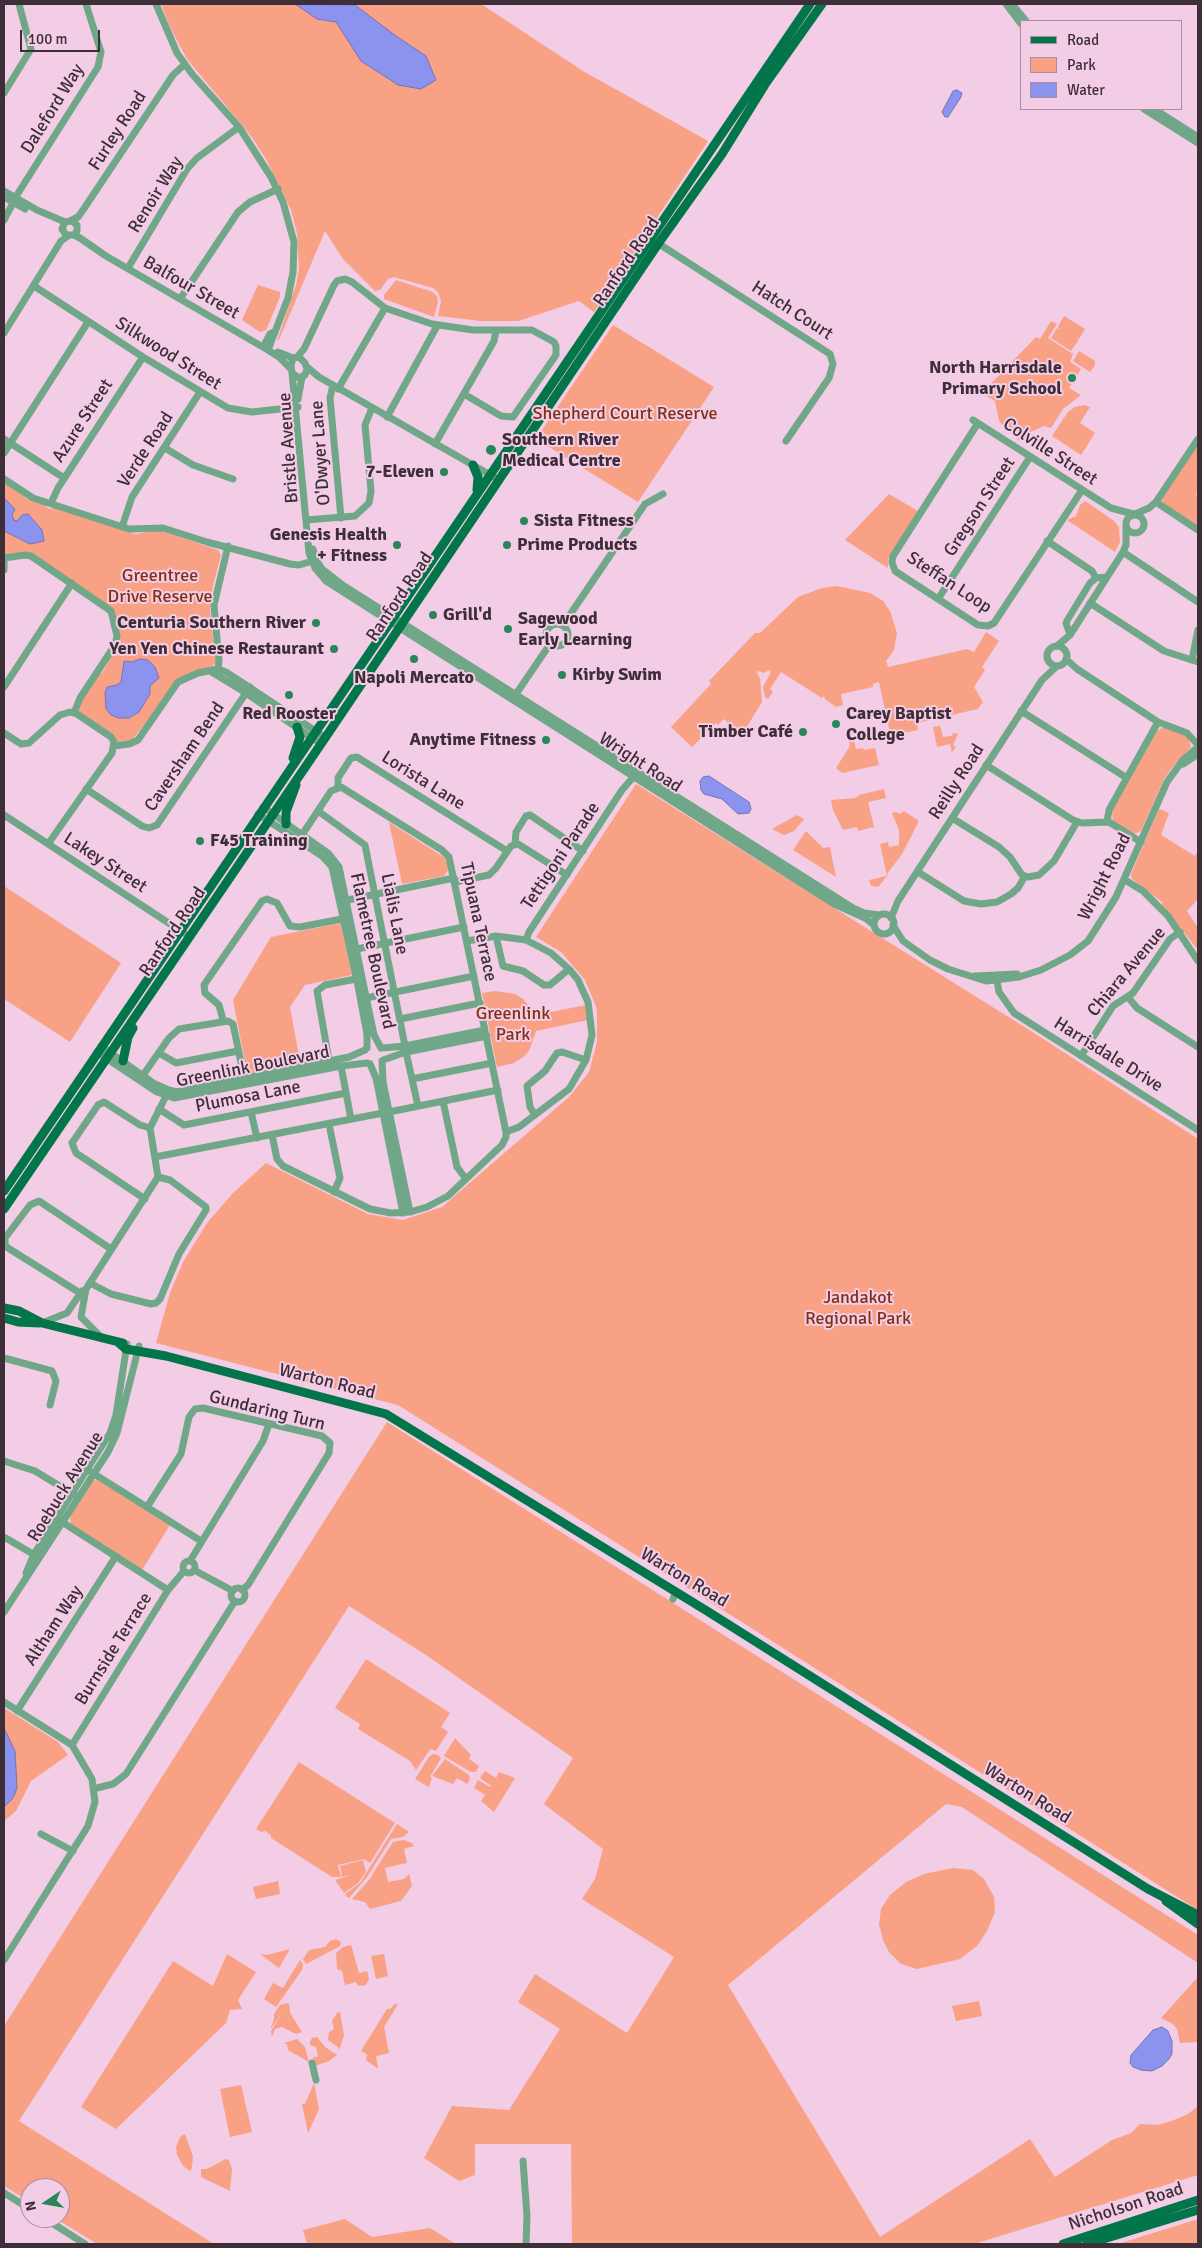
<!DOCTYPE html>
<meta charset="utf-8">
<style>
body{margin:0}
#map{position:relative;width:1202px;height:2248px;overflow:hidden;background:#f3cce5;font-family:Signika,sans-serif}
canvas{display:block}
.frame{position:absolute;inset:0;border:5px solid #3d2e38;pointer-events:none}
.legend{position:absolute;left:1020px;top:20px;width:162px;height:90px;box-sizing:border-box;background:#f3cce5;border:1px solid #aa8da0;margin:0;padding:6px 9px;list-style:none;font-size:15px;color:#3d2e38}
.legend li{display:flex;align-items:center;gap:10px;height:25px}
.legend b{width:25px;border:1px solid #aa8da0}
.north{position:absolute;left:20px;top:2178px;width:50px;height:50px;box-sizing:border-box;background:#f3cce5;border:1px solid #aa8da0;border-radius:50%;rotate:258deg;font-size:14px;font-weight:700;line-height:20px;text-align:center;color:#3d2e38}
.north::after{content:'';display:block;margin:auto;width:18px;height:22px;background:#2a855a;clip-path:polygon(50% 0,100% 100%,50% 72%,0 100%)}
.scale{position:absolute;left:20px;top:30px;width:80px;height:22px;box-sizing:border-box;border:2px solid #3d2e38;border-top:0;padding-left:6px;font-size:15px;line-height:18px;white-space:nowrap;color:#3d2e38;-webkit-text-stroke:4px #f3cce5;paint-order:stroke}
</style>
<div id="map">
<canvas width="1202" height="2248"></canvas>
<div class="frame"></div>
<ul class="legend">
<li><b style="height:6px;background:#02754a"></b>Road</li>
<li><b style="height:14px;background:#f8a184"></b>Park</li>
<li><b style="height:14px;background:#8c93ee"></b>Water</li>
</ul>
<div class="north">N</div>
<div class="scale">100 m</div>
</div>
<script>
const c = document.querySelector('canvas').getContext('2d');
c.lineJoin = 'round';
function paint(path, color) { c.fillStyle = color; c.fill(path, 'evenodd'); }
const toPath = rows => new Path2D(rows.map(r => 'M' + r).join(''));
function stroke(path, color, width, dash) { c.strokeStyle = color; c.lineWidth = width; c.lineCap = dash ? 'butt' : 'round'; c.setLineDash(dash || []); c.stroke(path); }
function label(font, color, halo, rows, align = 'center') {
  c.font = font + ' Signika,sans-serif'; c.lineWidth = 4; c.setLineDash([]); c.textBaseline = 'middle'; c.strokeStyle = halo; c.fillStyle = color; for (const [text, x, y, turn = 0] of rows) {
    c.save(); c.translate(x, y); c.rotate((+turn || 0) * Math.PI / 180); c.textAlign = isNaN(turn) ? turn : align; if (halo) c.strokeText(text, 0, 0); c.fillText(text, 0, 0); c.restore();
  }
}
paint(toPath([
 [161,4,481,4,583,71,708,141,594,312,579,301,518,321,481,321,438,316,441,301,438,292,433,288,394,277,388,279,380,290,375,291,343,259,325,231,279,340,277,341,296,285,299,269,297,233,291,210,266,159,251,136,187,59,171,29],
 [396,280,433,292,437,296,438,302,434,317,384,299,384,295],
 [258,285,280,292,280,297,266,330,260,332,242,320],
 [1064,316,1085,329,1079,339,1077,338,1078,341,1071,351,1051,338,1057,328,1059,329,1058,326],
 [1051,321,1057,324,1048,338,1073,354,1070,362,1081,369,1069,388,1081,395,1063,409,1051,428,1044,426,1026,434,1020,441,1017,439,1017,434,1006,429,999,421,995,401,982,393,1036,337,1040,339],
 [613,325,714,387,638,502,536,439],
 [1079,351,1095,361,1095,365,1090,372,1073,361],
 [1084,405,1090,407,1080,423,1095,433,1081,455,1052,436,1068,412,1075,407],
 [1198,441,1198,488,1196,493,1198,500,1198,527,1164,504,1162,500,1163,495],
 [4,482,27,499,46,505,47,508,51,509,53,507,136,534,159,530,218,550,221,555,212,590,210,610,216,662,212,667,180,679,132,740,118,742,79,711,80,703,99,674,102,673,117,647,112,609,31,554,8,556,4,554],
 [889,494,918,511,888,559,888,568,845,540],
 [1085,501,1114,521,1119,527,1120,542,1115,552,1067,520,1076,516,1080,505],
 [837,586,870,593,883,601,890,611,897,633,894,650,886,661,888,667,967,649,974,652,986,632,999,641,982,667,985,670,974,687,983,702,978,709,921,722,917,724,918,730,893,735,890,733,879,682,873,684,873,687,841,694,843,705,836,707,825,699,824,696,822,698,781,672,770,689,773,692,768,699,765,697,763,687,771,672,769,670,764,673,758,671,757,674,760,678,762,702,748,725,740,733,724,719,718,725,716,723,692,747,671,727,711,684,709,681,755,633,760,633,798,597,822,588],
 [940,726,943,737,951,736,954,733,958,734,953,745,956,747,952,752,950,744,937,747,933,727],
 [1162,728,1167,728,1188,737,1191,747,1172,768,1164,779,1141,831,1134,834,1113,821,1112,811,1157,731],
 [851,729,856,749,863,748,864,750,875,748,879,765,842,773,836,768,850,746,847,731],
 [636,784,1034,1033,1198,1139,1198,1910,398,1405,156,1343,170,1293,183,1262,207,1223,233,1193,266,1163,368,1214,403,1220,442,1207,569,1097,589,1072,597,1042,597,1009,585,980,561,952,536,937],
 [884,789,886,798,868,802,874,827,858,831,857,827,843,830,833,810,831,800,856,798,859,795],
 [1159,809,1169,813,1161,835,1195,856,1198,851,1198,899,1187,911,1198,928,1198,950,1162,905,1162,902,1132,879,1131,874],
 [904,811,919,821,902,854,887,874,888,875,878,887,871,886,869,880,887,876,880,844,888,842,889,847,899,845,899,830,892,813,896,812,900,814],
 [797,815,804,819,794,831,784,835,772,829],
 [389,822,445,858,449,869,444,876,402,884],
 [806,831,823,848,830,847,836,877,793,850],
 [4,886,121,963,70,1042,4,999],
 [341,923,352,975,305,985,290,1007,301,1067,248,1078,233,1000,271,937],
 [495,991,515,994,523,999,536,1015,586,1005,588,1020,536,1031,529,1051,523,1057,514,1063,497,1067,482,993],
 [387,1422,1198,1935,1198,1963,962,1807,946,1804,728,1985,880,2237,1030,2139,1055,2177,1112,2140,1131,2133,1140,2124,1158,2125,1174,2120,1188,2114,1198,2106,1198,2175,974,2244,572,2244,571,2144,475,2144,475,2175,459,2181,424,2158,452,2106,509,2110,560,2029,518,2002,535,1974,627,2033,674,1957,582,1899,595,1879,603,1849,544,1804,573,1758,426,1655,349,1606,19,2121,214,2244,97,2244,55,2218,60,2218,60,2188,30,2188,30,2202,4,2186,4,2026],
 [97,1480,170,1525,142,1570,107,1548,107,1546,71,1526,70,1516,93,1481],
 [366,1659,450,1713,441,1727,448,1732,436,1751,431,1749,429,1751,416,1770,410,1761,358,1729,360,1724,335,1708],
 [4,1708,58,1742,68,1755,31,1781,16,1811,4,1821],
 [455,1738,471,1755,469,1759,479,1766,476,1772,471,1772,444,1756],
 [433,1754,438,1755,441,1758,430,1777,432,1778,429,1787,415,1779,429,1757],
 [445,1759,469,1775,470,1779,467,1784,457,1778,453,1784,432,1776],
 [299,1762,395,1823,370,1863,364,1859,338,1865,341,1877,332,1877,271,1838,271,1835,265,1831,261,1832,256,1829],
 [485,1771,496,1778,499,1772,515,1778,494,1812,481,1801,485,1795,474,1788,478,1780,490,1787,491,1786,480,1778],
 [397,1824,409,1832,403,1837,391,1839,367,1877,349,1898,347,1897,345,1894,360,1883],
 [404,1840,412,1843,414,1846,404,1849,407,1863,385,1868,388,1882,404,1879,409,1874,412,1886,401,1901,370,1909,365,1902,352,1899,369,1880,393,1842],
 [363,1860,366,1872,358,1883,344,1893,335,1880,352,1875,342,1877,340,1866],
 [953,1868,973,1870,984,1879,994,1897,995,1912,987,1931,977,1946,960,1959,917,1969,901,1964,889,1952,883,1940,879,1924,881,1909,890,1895,906,1882,924,1874],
 [278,1881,280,1894,256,1899,253,1887],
 [336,1939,341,1942,340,1946,306,1964,303,1959,309,1950,325,1947,330,1941],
 [351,1945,359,1973,367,1971,369,1979,366,1985,358,1986,356,1982,345,1985,342,1971,337,1969,336,1953,343,1947],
 [290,1949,279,1968,260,1954,267,1955],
 [227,1954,256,1972,238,2000,242,2009,230,2010,226,2023,116,2129,81,2107,173,1961,213,1986],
 [384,1954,388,1976,376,1979,371,1956],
 [300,1960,303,1964,302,1970,276,2007,264,1999,273,1983,283,1988],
 [1198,1977,1198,2042,1180,2043,1177,2029,1173,2024,1161,2018],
 [979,2001,982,2016,956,2021,952,2006],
 [287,2003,289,2004,290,2013,302,2032,296,2034,282,2027,275,2029,272,2037,271,2031,283,2012,270,2030,274,2019,274,2014,280,2005],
 [395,2004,398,2004,384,2027,389,2053,376,2056,378,2069,366,2060,367,2054,361,2051,387,2009,390,2009],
 [340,2012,344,2035,339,2051,339,2048,328,2040,329,2032,334,2029,332,2021,337,2013],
 [317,2037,325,2047,337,2055,329,2061,315,2066,313,2057,318,2057,316,2047,310,2045,310,2042,312,2038],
 [297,2039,305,2047,309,2062,288,2050,287,2044,285,2044,284,2043],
 [314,2083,319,2109,308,2133,302,2104,305,2104],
 [241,2085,252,2132,230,2137,220,2089],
 [185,2134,193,2156,192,2168,190,2171,183,2166,177,2155,176,2147,180,2137],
 [226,2159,229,2160,232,2169,230,2191,201,2177,201,2169,207,2169],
 [345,2219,372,2237,430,2228,456,2244,307,2244,303,2230],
 [1198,2219,1198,2244,1118,2244]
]), '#f8a184');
const water = toPath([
 [295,4,355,5,396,36,426,56,436,80,421,89,398,85,361,61,336,22,317,19,295,4],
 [957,90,962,93,961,97,948,117,945,117,942,112,953,91,957,90],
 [4,498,15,509,12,515,14,520,17,521,22,515,28,514,42,530,44,541,30,544,4,531,4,498],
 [140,659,148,660,155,667,159,678,150,686,150,694,139,712,129,718,119,718,111,715,106,709,105,693,107,687,117,685,121,682,124,661,132,662,140,659],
 [709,776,749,802,751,809,749,813,738,814,722,799,704,794,701,790,700,781,703,777,709,776],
 [4,1728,15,1751,17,1788,13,1798,4,1807,4,1728],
 [1162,2027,1168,2031,1172,2041,1172,2054,1169,2059,1162,2066,1152,2071,1141,2070,1133,2067,1130,2063,1131,2055,1153,2030,1162,2027]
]);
paint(water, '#8c93ee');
stroke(water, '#7475b7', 1);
stroke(toPath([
 [156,4,177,53,192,74,239,127,271,177,283,202,294,242,293,272,288,298,268,350],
 [1006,4,1021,24],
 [1012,4,1026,21],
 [4,93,31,49,19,4],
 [1144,109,1198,143],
 [1154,109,1198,137],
 [4,191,37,210,65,222],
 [4,197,25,209],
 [15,198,98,67,101,52,86,4],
 [4,220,13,203],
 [70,221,78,217,83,210,173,75,185,64],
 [74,235,77,231,77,225,72,221,65,222,62,229,66,235,74,235,80,238,106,256,268,350,279,357,291,369],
 [656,242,830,354,833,364,829,378,786,441],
 [128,268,187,169,197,158,239,127],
 [34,286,143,357,228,408,252,412,298,407],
 [180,299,238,212,250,202,278,189],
 [4,333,61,241,68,236],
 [263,347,270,334,274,332],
 [278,352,293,358],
 [297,357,304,349,334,285,337,281,345,279,352,282,385,308,432,324,473,330,532,330,554,342,556,346,556,355,513,417,501,416,464,394],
 [299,357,305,363,307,369,305,375,299,378,292,373,291,365,293,358,299,357],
 [307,367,319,377,499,480],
 [292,373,309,553,315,568,326,581,834,904,865,918,874,925],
 [333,385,330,398,341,518],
 [338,389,385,308],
 [298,399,302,377],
 [387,417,437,326],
 [973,420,1111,508,1133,514],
 [978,423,893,556,892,562,895,571,978,625,988,626,994,623,1082,490],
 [4,439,64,478],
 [435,444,494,341,496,331],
 [165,448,193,465,233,479],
 [4,453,88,322],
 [4,479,33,498,129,529,163,528,207,542,290,564,299,565,316,560],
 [1156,502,1198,530],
 [51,503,58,488,143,357],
 [1135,514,1149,508,1156,502,1198,439],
 '1126 524a9 9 0 1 1 18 0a9 9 0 1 1-18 0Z',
 [306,520,355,516,369,503,371,491,365,425,372,408],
 [122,527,132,497,200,392],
 [1047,541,1092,571,1096,578],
 [313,549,316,560,322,569,344,586,853,908,864,913,879,915],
 [1123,552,1198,602],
 [4,558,25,555,31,556,111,611,117,636,115,645,80,698,74,713],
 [4,570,4,560],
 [938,599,1030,457],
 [1090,603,1164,651,1198,662],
 '546 635a11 11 0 1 1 22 0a11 11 0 1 1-22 0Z',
 [563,625,645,504,663,494],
 [1070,635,1066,623,1068,619,1090,583,1096,578,1107,577],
 [1057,646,1070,635,1123,552,1126,545,1126,527],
 '1047 656a10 10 0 1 1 20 0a10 10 0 1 1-20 0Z',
 [1066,659,1077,669,1158,722,1187,733,1198,745],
 [1192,660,1198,630],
 [218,669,219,661,214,605,228,546],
 [210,671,246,693,321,744],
 [4,687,72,583],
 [514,697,550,644],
 [1021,711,1127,778],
 [4,733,21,744,29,743,60,715,70,712,77,714,111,737,114,742,112,753,48,844],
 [114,746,129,744,138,740,178,682,198,673,218,669,226,672,326,738],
 [1183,764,1198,754],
 [986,765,1073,820,1082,823,1109,822,1141,842],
 [338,787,338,778,351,758,357,757,507,851],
 [86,789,142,826,149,828,157,825,250,687],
 [263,807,328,853,339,867,374,1035,381,1048],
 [318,811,365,845,405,1046],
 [258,814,322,856,332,867,358,986,367,1034,367,1048],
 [4,815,190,937],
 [952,818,999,847,1010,857,1022,875,1028,877,1039,875,1054,861,1077,822],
 [1107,822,1109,810,1158,722],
 [298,841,331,791,341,787,442,850,449,857,506,1132],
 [515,844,516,832,526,816,530,815,583,851],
 [918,872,964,901,981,904,997,902,1011,894,1018,888,1025,876],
 [1125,880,1143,891,1168,916,1198,961],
 [455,882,489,875,496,868,511,846,518,844,567,875],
 [343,901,454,878],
 '874 924a10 10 0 1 1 20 0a10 10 0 1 1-20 0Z',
 [891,918,898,901,1042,680,1057,666],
 [893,925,903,941,930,960,948,969,986,981,1019,977,1041,970,1070,955,1088,941,1116,897,1167,782,1183,760,1198,747],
 [496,936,503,966,523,971,544,985,550,985,569,969],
 [526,940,529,932,622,790,636,774],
 [357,949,464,927],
 [996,975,999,992,1014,1013,1198,1130],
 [975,976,1017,974],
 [1128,997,1137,1008,1198,1047],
 [366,998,474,976],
 [400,1019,480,1003],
 [223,1020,219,1005,205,993,204,985,262,901,267,899,277,903,290,926,300,927,347,918],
 [101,1046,155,1084,169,1090,177,1092,349,1057,365,1050],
 [382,1048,405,1046,485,1030],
 [97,1052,157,1092,174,1098,341,1066,367,1063],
 [406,1052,418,1106],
 [159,1053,176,1063,238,1051],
 [1081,1056,1113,1006,1133,993,1170,939,1180,932],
 [383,1060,406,1052,487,1036],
 [329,1061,317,991,325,985,356,979],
 [382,1061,383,1082,410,1212],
 [370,1064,376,1078,403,1213],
 [341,1066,351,1119],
 [141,1078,169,1038,179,1029,228,1021,233,1024,245,1082],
 [412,1079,492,1063],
 [443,1101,457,1167,466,1179],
 [159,1109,184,1125,346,1093],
 [251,1112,257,1138],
 [389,1112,498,1090],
 [535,1115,530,1107,527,1086,545,1071,557,1053,562,1052,586,1060],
 [329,1124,340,1178,334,1192],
 [272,1135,277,1159,283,1166,370,1209,391,1213,410,1212,427,1207,448,1196,502,1145,506,1137,506,1132,519,1127,569,1089,586,1060,592,1035,588,1002,578,980,569,969,551,953,526,940,496,936,467,941],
 [155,1157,383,1113],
 [145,1199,76,1153,72,1143,98,1105,104,1102,140,1125,150,1128],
 [90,1283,111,1294,151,1304,156,1303,160,1299,179,1254,206,1210,206,1207,170,1180,158,1177],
 [80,1293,8,1248,5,1245,5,1238,30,1205,39,1201,111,1249],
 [42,1323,67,1313,82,1291],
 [101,1337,81,1317,86,1289,158,1177,150,1128,169,1090],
 [4,1358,52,1371,56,1381,50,1405],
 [4,1461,35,1471,76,1496],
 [91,1472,201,1541],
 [147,1507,181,1454,189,1417,195,1409,203,1408,322,1436,330,1443,329,1453,248,1585,242,1590],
 [59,1520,168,1590],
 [4,1537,38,1557],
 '183 1567a6 6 0 1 1 12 0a6 6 0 1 1-12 0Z',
 [190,1561,263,1441,269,1424],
 [194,1570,233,1591],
 [26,1573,34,1554,110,1433,116,1415,127,1344],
 '231 1595a7 7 0 1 1 14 0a7 7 0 1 1-14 0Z',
 [673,1599,676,1592],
 [4,1612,108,1452,117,1433,139,1346],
 [4,1702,72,1745,92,1779,95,1802,88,1826,4,1960],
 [17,1711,116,1556],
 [72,1745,168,1590,184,1571],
 [93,1789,113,1784,126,1774,235,1601],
 [41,1834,73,1851],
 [312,2063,316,2080],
 [523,2161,527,2216,526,2244],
 [4,2193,30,2209],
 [44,2218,85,2244]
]), '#6fa788', 7);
stroke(toPath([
 [473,465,478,477,477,490],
 [293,758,300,737,297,727],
 [286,824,286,812,296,785],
 [123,1061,128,1037,133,1028],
 [4,1191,810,4],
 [4,1209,321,744,658,244,722,154,766,83,822,4],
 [4,1308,19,1311,42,1323,123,1343],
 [4,1318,18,1322,39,1323],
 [119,1343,126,1349,166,1356,386,1414,707,1611,1148,1889,1198,1915],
 [1166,1901,1198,1924],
 [1063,2244,1198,2200],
 [1087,2244,1198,2210]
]), '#02754a', 9);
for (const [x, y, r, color] of [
 [1072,378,5,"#2a855a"],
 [491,450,6,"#2a855a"],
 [444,472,5,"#2a855a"],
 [524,521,5,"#2a855a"],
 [397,545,5,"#2a855a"],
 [507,545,5,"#2a855a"],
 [433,615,5,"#2a855a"],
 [316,623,5,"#2a855a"],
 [508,629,5,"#2a855a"],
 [334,649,5,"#2a855a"],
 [414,659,5,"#2a855a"],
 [562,675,5,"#2a855a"],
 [289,695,5,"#2a855a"],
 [836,724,5,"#2a855a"],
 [803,732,5,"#2a855a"],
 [546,740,5,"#2a855a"],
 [200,841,5,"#2a855a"]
]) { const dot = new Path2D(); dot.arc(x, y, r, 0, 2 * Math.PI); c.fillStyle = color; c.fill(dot); stroke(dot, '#f3cce5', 2); }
label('18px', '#3d2e38', '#f3cce5', [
 ["Daleford Way",53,109,-58],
 ["Furley Road",118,131,-57],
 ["Renoir Way",156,195,-58],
 ["Ranford Road",627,262,-56],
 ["Balfour Street",191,288,30],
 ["Hatch Court",792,311,33],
 ["Silkwood Street",168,354,32],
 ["Azure Street",83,421,-57],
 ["Bristle Avenue",289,448,-94],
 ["Verde Road",146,450,-57],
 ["Colville Street",1050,452,33],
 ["O'Dwyer Lane",321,453,-94],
 ["Gregson Street",980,507,-57],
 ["Steffan Loop",949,583,33],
 ["Ranford Road",400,597,-56],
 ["Caversham Bend",185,757,-56],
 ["Wright Road",640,763,33],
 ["Lorista Lane",423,781,32],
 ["Reilly Road",957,782,-57],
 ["Tettigoni Parade",561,856,-56],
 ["Lakey Street",105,863,33],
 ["Wright Road",1105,877,-63],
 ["Lialis Lane",394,914,79],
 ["Tipuana Terrace",478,922,78],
 ["Ranford Road",173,932,-56],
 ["Flametree Boulevard",372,951,78],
 ["Chiara Avenue",1127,972,-50],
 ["Harrisdale Drive",1108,1055,32],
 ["Greenlink Boulevard",253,1067,-11],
 ["Plumosa Lane",248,1097,-11],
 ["Warton Road",327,1382,14],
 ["Gundaring Turn",267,1411,14],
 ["Roebuck Avenue",66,1487,-58],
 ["Warton Road",684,1578,31],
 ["Altham Way",54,1626,-57],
 ["Burnside Terrace",114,1649,-58],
 ["Warton Road",1027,1794,32],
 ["Nicholson Road",1126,2207,-18]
]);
label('bold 18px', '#3d2e38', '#f3cce5', [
 ["North Harrisdale",1062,368,"right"],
 ["Primary School",1062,389,"right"],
 ["Southern River",502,440],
 ["Medical Centre",502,461],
 ["7-Eleven",434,472,"right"],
 ["Sista Fitness",534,521],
 ["Genesis Health",387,535,"right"],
 ["+ Fitness",387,556,"right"],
 ["Prime Products",517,545],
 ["Grill'd",443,615],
 ["Sagewood",518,619],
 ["Early Learning",518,640],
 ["Centuria Southern River",306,623,"right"],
 ["Yen Yen Chinese Restaurant",324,649,"right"],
 ["Kirby Swim",572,675],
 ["Napoli Mercato",414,678,"center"],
 ["Red Rooster",289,714,"center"],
 ["Carey Baptist",846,714],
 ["College",846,735],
 ["Timber Café",793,732,"right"],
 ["Anytime Fitness",536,740,"right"],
 ["F45 Training",210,841]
], 'left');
label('18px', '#803013', '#f3cce5', [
 ["Shepherd Court Reserve",625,414],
 ["Greentree",160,576],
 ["Drive Reserve",160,597],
 ["Greenlink",513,1014],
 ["Park",513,1035],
 ["Jandakot",858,1298],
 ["Regional Park",858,1319]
]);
</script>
